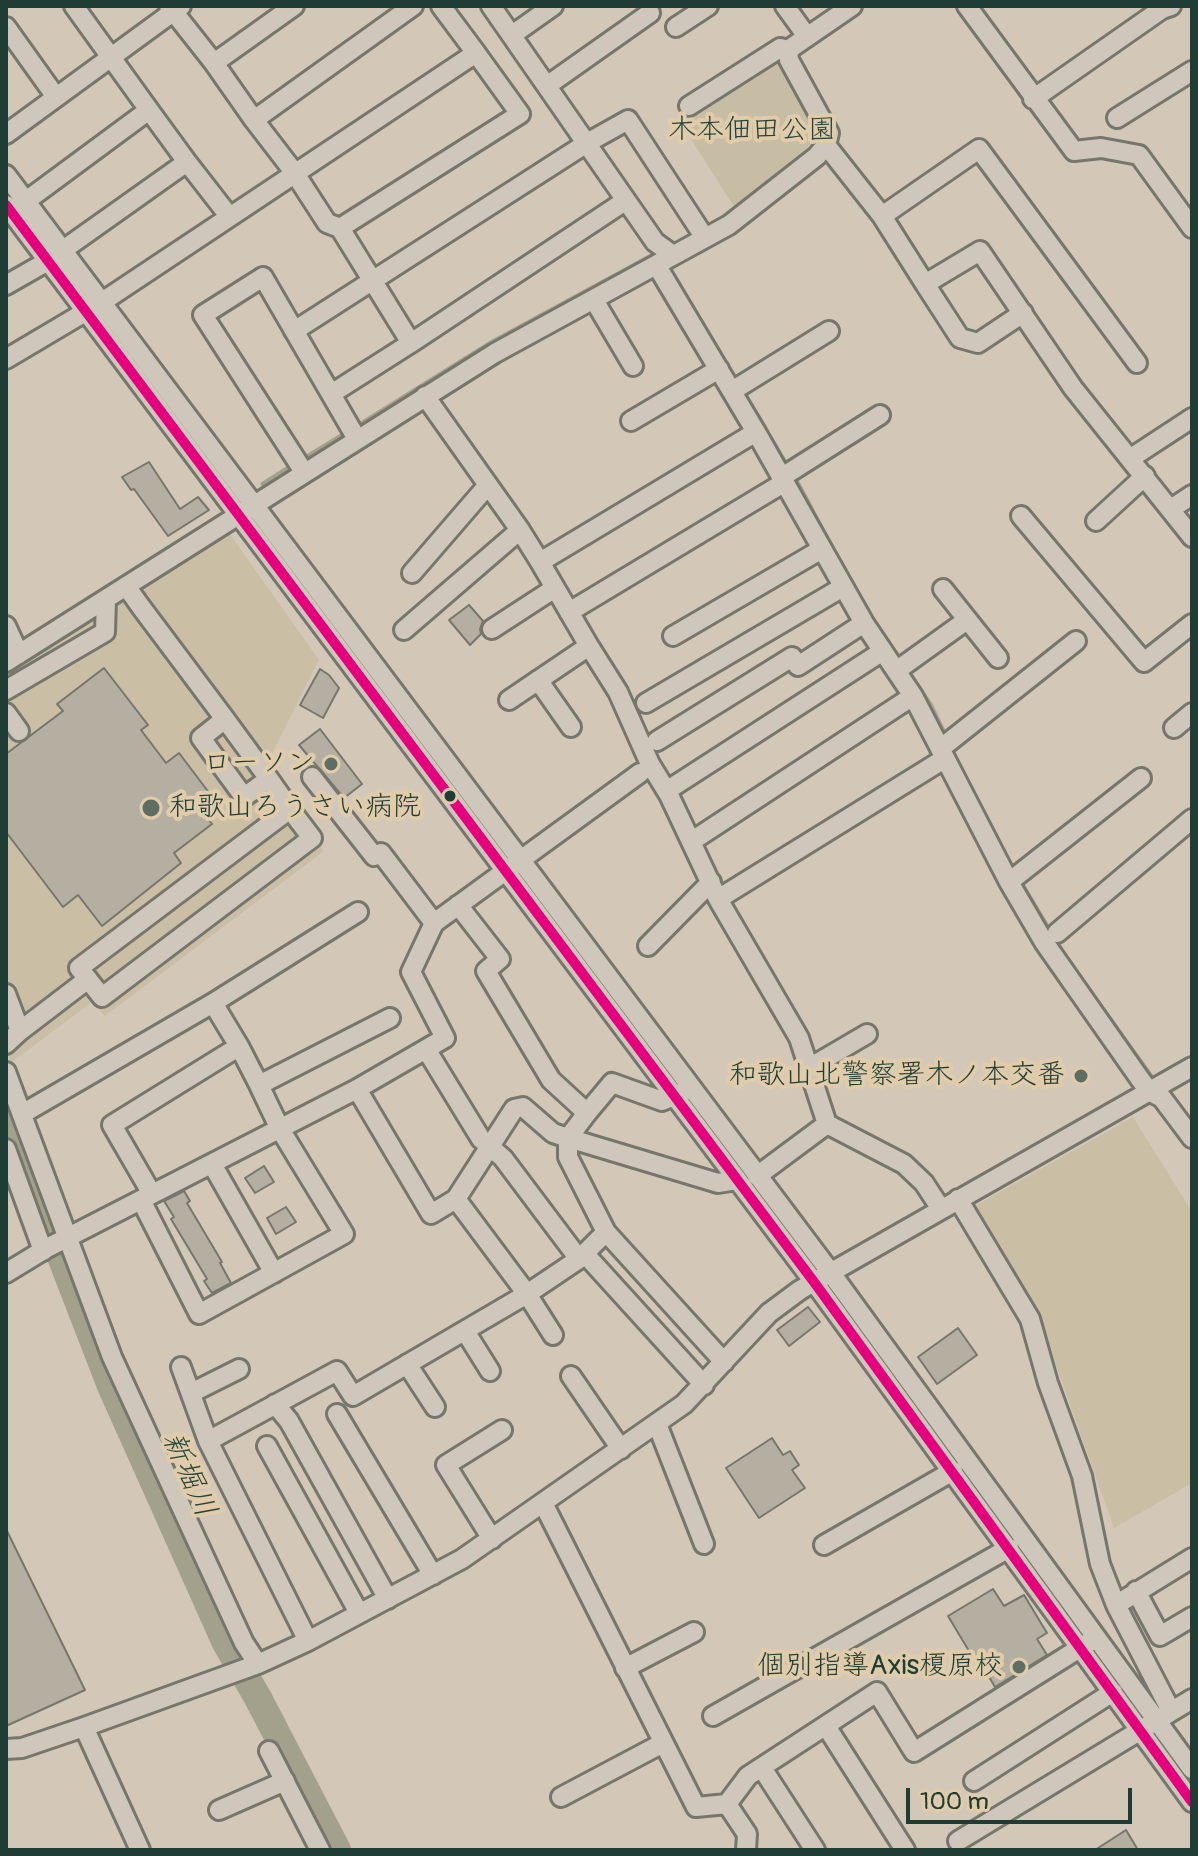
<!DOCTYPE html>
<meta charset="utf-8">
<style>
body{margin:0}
#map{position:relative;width:1198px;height:1856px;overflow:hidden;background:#d3c8b7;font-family:Pangolin,sans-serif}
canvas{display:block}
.frame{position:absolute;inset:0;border:8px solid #1f3d34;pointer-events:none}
.scale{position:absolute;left:906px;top:1788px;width:226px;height:36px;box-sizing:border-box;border:4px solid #1f3d34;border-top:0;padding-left:10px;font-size:24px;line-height:28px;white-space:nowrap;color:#1f3d34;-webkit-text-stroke:6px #e0ccaa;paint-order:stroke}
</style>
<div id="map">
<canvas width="1198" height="1856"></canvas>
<div class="frame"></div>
<div class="scale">100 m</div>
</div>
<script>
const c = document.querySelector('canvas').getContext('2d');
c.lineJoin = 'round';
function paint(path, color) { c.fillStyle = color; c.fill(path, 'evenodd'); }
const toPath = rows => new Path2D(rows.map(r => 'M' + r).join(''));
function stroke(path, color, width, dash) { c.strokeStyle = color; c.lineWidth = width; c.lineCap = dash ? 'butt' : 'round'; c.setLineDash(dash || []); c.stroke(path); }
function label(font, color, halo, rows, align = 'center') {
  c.font = font + ' Pangolin,"Klee One",sans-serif'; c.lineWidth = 8; c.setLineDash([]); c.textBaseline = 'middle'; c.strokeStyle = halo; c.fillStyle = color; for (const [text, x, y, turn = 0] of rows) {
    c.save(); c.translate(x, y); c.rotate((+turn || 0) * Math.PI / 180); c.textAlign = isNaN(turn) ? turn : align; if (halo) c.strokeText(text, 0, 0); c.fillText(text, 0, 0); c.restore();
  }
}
paint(toPath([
 [229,533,319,660,266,766,324,851,105,1016,92,1002,11,1063,6,1048,6,675],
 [1133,1117,1192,1212,1192,1483,1114,1528,1040,1320,975,1206]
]), '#cabea5');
paint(toPath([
 [776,59,823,133,736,210,679,120]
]), '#c7bca4');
stroke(toPath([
 [666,265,737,383],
 [742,391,798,484,842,567],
 [356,427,489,344,655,254,659,258],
 [302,460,348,432],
 [263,484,293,465],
 [880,630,901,662],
 [907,670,931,706,946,737],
 [950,746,963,774],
 [1018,878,1066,958],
 [1084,983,1155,1082]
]), '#a3a18c', 5);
stroke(toPath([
 [6,1115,111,1386,226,1643,258,1698,337,1850]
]), '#a3a18c', 28);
const building = toPath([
 [149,462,180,509,198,497,209,510,168,536,134,489,131,490,122,477,149,462],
 [469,605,483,621,480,629,481,634,470,645,449,620,469,605],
 [104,668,148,725,141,730,166,763,179,753,210,794,197,804,212,824,174,853,181,863,102,926,78,895,63,907,6,832,6,754,63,711,57,704,104,668],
 [320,669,329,675,339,688,323,718,300,705,320,669],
 [320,729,362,784,344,798,299,745,320,729],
 [264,1166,274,1182,255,1193,245,1178,264,1166],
 [184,1191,190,1201,187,1203,222,1262,220,1263,231,1283,212,1293,204,1281,207,1279,171,1219,174,1217,164,1201,184,1191],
 [286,1207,296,1222,276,1234,267,1218,286,1207],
 [808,1307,820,1322,789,1346,777,1330,808,1307],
 [958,1328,977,1355,937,1384,918,1357,958,1328],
 [772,1438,783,1455,790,1451,799,1465,792,1470,805,1488,759,1518,726,1468,772,1438],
 [6,1529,85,1690,6,1726,6,1529],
 [993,1589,1004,1606,1024,1595,1047,1633,1037,1639,1047,1655,995,1687,985,1670,981,1671,948,1616,993,1589],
 [1126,1830,1138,1850,1095,1850,1126,1830]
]);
paint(building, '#b5afa2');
stroke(building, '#76766d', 2);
const minor = toPath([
 [74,6,149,110],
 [169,6,214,63],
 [413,6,254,120,294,172,327,223,340,228,520,114,476,53],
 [491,6,655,242,673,255],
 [785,6,806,35],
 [967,6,1074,151,1101,148,1139,155,1192,228],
 [6,27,56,97],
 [676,27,708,6],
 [512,35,553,6],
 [788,50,852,6],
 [548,85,650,13],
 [1033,99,1162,9,1171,6],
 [1117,118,1192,71],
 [254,120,214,63,294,6],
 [6,134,181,6],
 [826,145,882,216,925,284,980,251,1073,388,1192,537],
 [6,175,831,1273,1192,1769],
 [26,201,149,110,187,162],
 [6,205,814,1282,1192,1802],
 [882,216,979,149,1137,363],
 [340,228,411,343,625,201],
 [63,250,187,162,229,216],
 [657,266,756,432,864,623,913,696,1009,882,1044,942,1140,1079,1149,1091,1162,1098,1192,1138],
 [925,284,960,338,978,343,1023,313],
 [6,285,48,261],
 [594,300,633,366],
 [294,331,587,143,628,120,705,238],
 [6,359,102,302,476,53,441,6],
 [732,391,829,331],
 [331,394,411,343],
 [631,421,719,369],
 [1131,458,1192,418],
 [304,472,203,315,263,277,357,439],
 [782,477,880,415],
 [1171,509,1192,495],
 [1021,516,1144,662,1192,624],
 [1096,521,1145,476],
 [520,530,540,562,756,432],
 [412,573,488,485],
 [126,586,141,607,225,719,269,779,290,809,312,838,102,997,79,968,290,809],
 [943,589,998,658],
 [569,612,785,482],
 [6,626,19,654],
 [492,629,555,588],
 [404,630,520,530,425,396],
 [673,636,822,549],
 [589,646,618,692,650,764,669,795,718,899,799,1038,827,1124],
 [6,662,495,353,729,225,817,156,826,145,829,133,789,60,788,50,780,48,689,106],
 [896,671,967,620],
 [538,680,571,727],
 [6,690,105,632,106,600],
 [509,700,589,646,540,562],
 [646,703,843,587],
 [6,713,19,731],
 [225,719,201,738,244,797,269,779],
 [1174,728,1192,713],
 [657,741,792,657,798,666,864,623],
 [940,749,1076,641],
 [312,777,374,856,381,853,434,923],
 [674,786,883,651],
 [692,841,913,696],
 [1009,882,1141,778],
 [718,899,944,759],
 [458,905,500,959,486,971,551,1080,587,1113,612,1083,662,1101,683,1092],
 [1057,933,1192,819],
 [648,946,711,882],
 [6,994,20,1031,6,1044],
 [213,1003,358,912],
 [20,1031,88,979],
 [426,1049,481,1139,503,1158,579,1259],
 [809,1068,867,1034],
 [6,1072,112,1357,244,1643,258,1664],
 [357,1089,431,1214,456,1199,514,1109,523,1107,553,1133,568,1138,568,1157,606,1232,724,1362],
 [587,1113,568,1138,718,1183,737,1180],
 [22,1114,213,1003,240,1048],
 [6,1149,43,1251],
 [212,1164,274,1273],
 [757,1176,827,1124,904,1164,924,1183,941,1209],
 [152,1194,112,1125,230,1052,240,1048,259,1085,390,1018],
 [456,1199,527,1294,579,1259,606,1232],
 [958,1199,1030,1319,1048,1383,1082,1476,1100,1564,1116,1605,1171,1711],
 [141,1200,199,1314,344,1234,280,1129,259,1085],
 [585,1254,704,1385],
 [6,1273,47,1248,357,1089,445,1038,411,972,434,923,640,773],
 [465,1331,490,1371],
 [407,1364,435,1407],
 [181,1367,208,1441],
 [571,1376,621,1449],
 [191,1393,239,1369],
 [275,1404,289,1421,388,1599],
 [337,1414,433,1575],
 [657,1424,704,1544],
 [267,1446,359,1613],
 [543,1503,696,1807,727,1804,748,1776,877,1692,914,1752,1091,1641],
 [492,1539,446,1465,502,1430],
 [824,1545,953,1471],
 [1136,1591,1160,1636,1192,1617],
 [1116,1605,1192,1558],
 [308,1641,208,1441,337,1371,353,1396,527,1294,553,1335],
 [625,1668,694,1632],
 [713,1716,1009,1548],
 [826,1726,905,1850],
 [84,1727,140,1850],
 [6,1749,22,1748,84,1727,258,1664,308,1641,462,1559,684,1404,769,1313,800,1290,1192,1067],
 [269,1751,320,1850],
 [762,1768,815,1850],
 [974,1781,1113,1692],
 [561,1797,663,1743],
 [727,1804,747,1834,746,1850],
 [219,1810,285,1781],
 [958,1841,1192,1699]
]);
stroke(minor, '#76766d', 24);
stroke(minor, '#cfc7bb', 18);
stroke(toPath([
 [6,205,814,1282,1192,1802]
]), '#e5007d', 10);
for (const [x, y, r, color] of [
 [331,764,8,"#5e6e62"],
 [450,796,7,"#1f3d34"],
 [151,808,10,"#5e6e62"],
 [1081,1076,8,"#5e6e62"],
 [1019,1667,8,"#5e6e62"]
]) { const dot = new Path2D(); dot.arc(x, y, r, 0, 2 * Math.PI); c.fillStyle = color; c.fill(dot); stroke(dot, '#e0ccaa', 3); }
label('28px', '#274339', '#e0ccaa', [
 ["木本佃田公園",752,131]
]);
label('28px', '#1f3d34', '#e0ccaa', [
 ["ローソン",315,764],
 ["和歌山ろうさい病院",169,808,"left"],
 ["和歌山北警察署木ノ本交番",1065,1076],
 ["個別指導Axis榎原校",1003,1667]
], 'right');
label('italic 30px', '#2a453b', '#e0ccaa', [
 ["新堀川",188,1475,66]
]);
</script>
